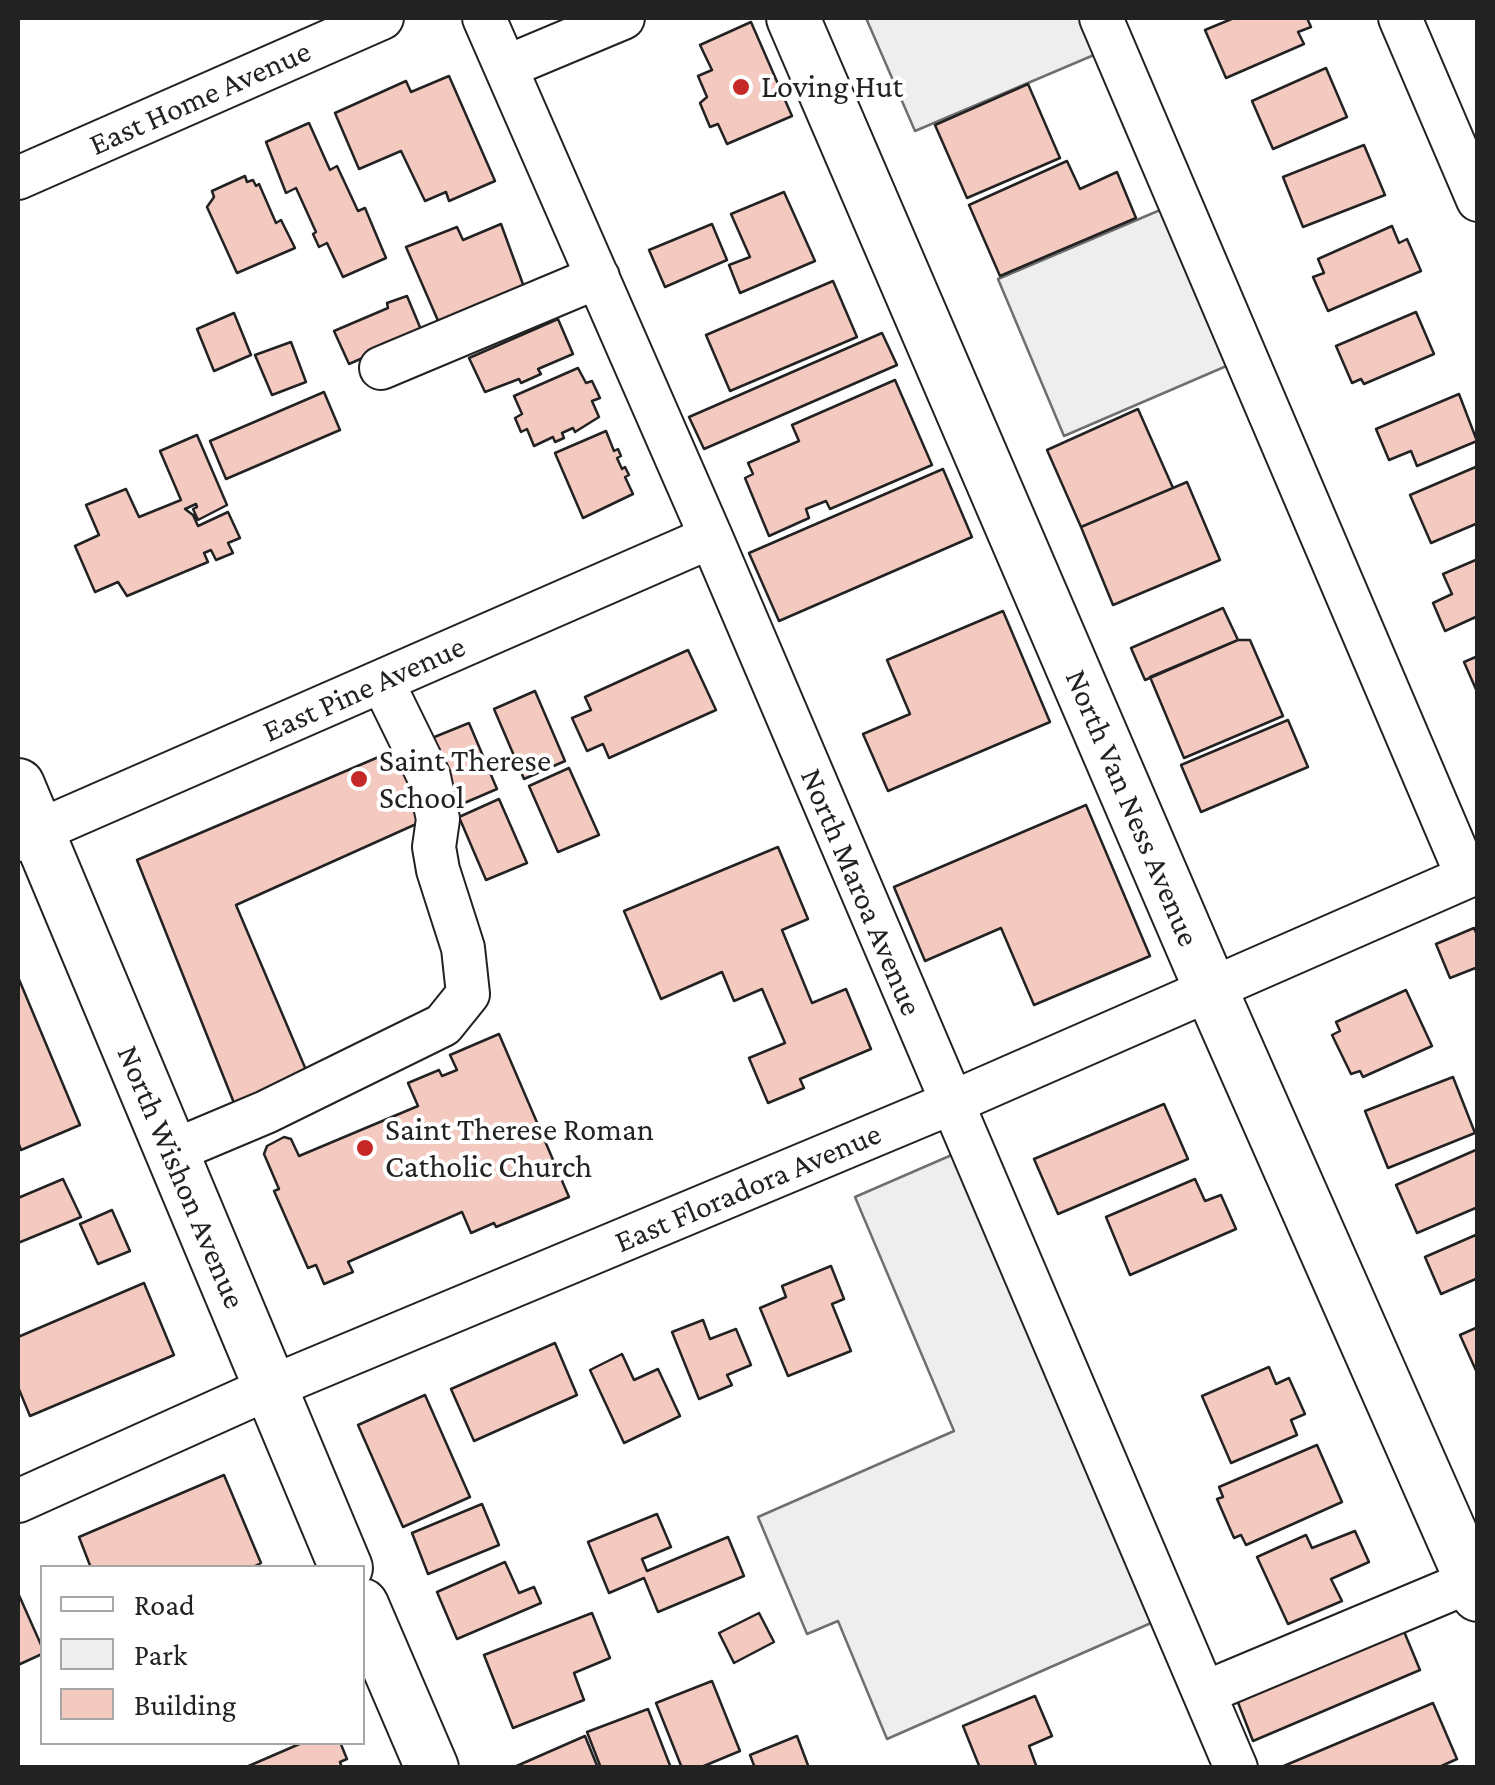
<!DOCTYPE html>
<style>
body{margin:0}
#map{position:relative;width:1495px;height:1785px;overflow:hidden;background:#fff;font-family:"Crimson Pro",serif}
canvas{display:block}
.frame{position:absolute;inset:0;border:20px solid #222;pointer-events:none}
.legend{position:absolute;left:40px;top:1565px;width:325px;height:180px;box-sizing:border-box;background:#fff;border:2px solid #a7a7a7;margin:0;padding:12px 18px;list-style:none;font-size:30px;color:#222}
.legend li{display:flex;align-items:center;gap:20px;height:50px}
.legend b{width:50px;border:2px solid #a7a7a7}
</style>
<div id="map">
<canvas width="1495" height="1785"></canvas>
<div class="frame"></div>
<ul class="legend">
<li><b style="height:12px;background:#fff"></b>Road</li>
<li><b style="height:28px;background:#eee"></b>Park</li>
<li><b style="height:28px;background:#f3c9c0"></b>Building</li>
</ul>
</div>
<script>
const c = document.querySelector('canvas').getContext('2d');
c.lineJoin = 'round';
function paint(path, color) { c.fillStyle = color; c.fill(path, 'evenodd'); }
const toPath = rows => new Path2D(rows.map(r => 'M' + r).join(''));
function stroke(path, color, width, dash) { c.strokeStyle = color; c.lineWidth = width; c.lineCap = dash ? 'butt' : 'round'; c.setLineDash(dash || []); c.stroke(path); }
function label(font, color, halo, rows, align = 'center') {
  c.font = font + ' "Crimson Pro",serif'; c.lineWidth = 8; c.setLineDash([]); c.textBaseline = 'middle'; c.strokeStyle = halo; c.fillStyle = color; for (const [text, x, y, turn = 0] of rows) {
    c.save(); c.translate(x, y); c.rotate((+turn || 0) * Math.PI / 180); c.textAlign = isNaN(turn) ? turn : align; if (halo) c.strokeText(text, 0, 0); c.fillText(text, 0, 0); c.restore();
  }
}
const green = toPath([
 [866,18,1086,18,1101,52,915,131,866,18],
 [1186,199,1252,355,1064,436,998,279,1186,199],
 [954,1154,1151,1623,887,1739,838,1621,807,1634,758,1517,954,1431,855,1197,954,1154]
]);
paint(green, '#eee');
stroke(green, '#6f6f6f', 2.5);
const building = toPath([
 [1234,18,1307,18,1311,27,1298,32,1304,44,1226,78,1205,30,1234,18],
 [751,22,792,116,727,144,718,124,710,127,700,103,707,97,698,76,712,70,700,45,751,22],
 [1326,68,1347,117,1273,149,1252,101,1326,68],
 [449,76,495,181,449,201,446,192,425,201,401,151,359,169,335,113,406,81,411,92,449,76],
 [1028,84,1060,158,967,198,935,125,1028,84],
 [309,123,330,170,337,166,358,211,365,208,386,258,343,277,327,243,319,247,313,234,316,232,296,188,286,193,266,142,309,123],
 [1364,145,1385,195,1303,227,1283,177,1364,145],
 [1067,161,1080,189,1117,172,1136,218,1000,276,969,205,1067,161],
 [245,176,247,182,253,180,256,186,259,184,276,223,281,220,295,248,237,273,207,207,214,197,212,191,245,176],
 [784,192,815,261,740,293,729,265,750,257,731,214,784,192],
 [501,224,524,287,439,323,406,247,457,227,463,240,501,224],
 [712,224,727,260,665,287,649,250,712,224],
 [1392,226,1399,243,1407,239,1421,271,1328,311,1313,277,1324,273,1318,259,1392,226],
 [833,281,857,337,730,391,706,335,833,281],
 [407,296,422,332,349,364,334,331,388,308,387,303,407,296],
 [1416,312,1434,354,1364,384,1361,379,1352,383,1336,346,1416,312],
 [234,313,251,355,214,371,197,329,234,313],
 [558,319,573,354,538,369,541,374,521,383,519,379,485,392,469,358,558,319],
 [882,333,897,365,704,449,689,417,882,333],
 [291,342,306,382,272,395,255,355,291,342],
 [578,368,586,383,592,381,600,398,592,401,599,417,575,432,573,428,562,433,564,438,555,442,553,437,534,446,527,429,521,432,515,418,522,414,514,396,578,368],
 [895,380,932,465,830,509,826,501,806,509,809,518,769,536,745,478,753,474,748,463,799,441,792,425,895,380],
 [324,392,340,430,226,479,210,441,324,392],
 [1459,394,1477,441,1417,466,1411,451,1389,460,1376,429,1459,394],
 [1138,409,1173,488,1081,527,1047,450,1138,409],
 [606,431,614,451,618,449,621,456,617,458,622,469,625,467,629,475,625,477,633,494,583,518,555,453,606,431],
 [197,435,227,505,198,520,193,509,197,507,196,504,185,509,193,515,198,526,228,512,240,538,228,543,233,553,216,560,211,550,204,553,208,562,127,596,118,582,95,592,75,546,99,535,86,505,126,489,139,517,181,500,160,451,197,435],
 [1478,466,1478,523,1431,543,1410,495,1478,466],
 [943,469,972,537,779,621,749,553,943,469],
 [1187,482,1220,560,1113,605,1081,527,1187,482],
 [1478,559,1478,616,1445,631,1433,603,1452,594,1443,574,1478,559],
 [1223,608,1238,640,1145,680,1131,648,1223,608],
 [1003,611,1050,722,888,791,863,734,910,714,887,660,1003,611],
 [1238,640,1250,640,1283,716,1184,758,1150,677,1238,640],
 [688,650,716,710,609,758,603,744,587,751,572,718,591,710,585,697,688,650],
 [1478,656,1478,694,1464,662,1478,656],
 [535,691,565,761,524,779,494,709,535,691],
 [1288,720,1308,767,1201,812,1181,765,1288,720],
 [469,723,497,789,455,807,427,740,469,723],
 [395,750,423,821,236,905,309,1077,236,1108,137,860,395,750],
 [569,768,599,835,558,852,529,786,569,768],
 [499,799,527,863,486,880,459,817,499,799],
 [1086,805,1150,956,1034,1005,1001,928,925,961,894,887,1086,805],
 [778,847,808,919,782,930,812,1003,846,989,871,1049,800,1079,804,1088,768,1103,749,1058,785,1043,762,989,734,1001,722,972,661,999,624,911,778,847],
 [1474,928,1478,937,1478,967,1450,978,1436,944,1474,928],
 [18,977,80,1125,21,1150,18,1142,18,977],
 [1406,990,1432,1046,1363,1077,1360,1071,1351,1074,1332,1035,1340,1031,1336,1022,1406,990],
 [499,1034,569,1197,496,1227,494,1223,471,1233,462,1212,348,1262,353,1272,324,1284,316,1265,308,1268,274,1191,279,1189,264,1154,267,1146,284,1137,291,1139,299,1156,418,1106,408,1083,439,1070,442,1076,457,1070,450,1055,499,1034],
 [1453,1077,1475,1133,1388,1168,1365,1111,1453,1077],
 [1164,1104,1188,1159,1058,1214,1034,1159,1164,1104],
 [1478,1149,1478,1207,1417,1233,1396,1185,1478,1149],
 [63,1179,81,1217,18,1243,18,1198,63,1179],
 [1195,1179,1205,1201,1221,1195,1236,1229,1130,1275,1106,1217,1195,1179],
 [112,1210,130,1251,98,1264,80,1224,112,1210],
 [1478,1234,1478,1278,1441,1294,1425,1257,1478,1234],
 [831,1266,844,1299,832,1304,851,1351,788,1376,760,1308,786,1297,782,1286,831,1266],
 [144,1283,174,1355,30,1416,18,1387,18,1337,144,1283],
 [703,1320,710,1339,736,1329,751,1365,727,1375,732,1385,699,1399,672,1332,703,1320],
 [1478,1327,1478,1375,1460,1335,1478,1327],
 [555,1343,577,1395,474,1441,451,1389,555,1343],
 [622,1354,634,1380,658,1369,680,1416,624,1443,590,1370,622,1354],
 [1269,1367,1276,1384,1289,1378,1305,1414,1291,1420,1297,1435,1231,1463,1202,1396,1269,1367],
 [425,1395,470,1497,403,1527,358,1425,425,1395],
 [1317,1445,1342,1502,1246,1545,1241,1535,1234,1538,1217,1499,1223,1497,1219,1487,1317,1445],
 [224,1475,261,1563,251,1568,91,1568,79,1537,224,1475],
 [482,1504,499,1545,428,1574,412,1533,482,1504],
 [657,1514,671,1547,642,1559,647,1571,728,1537,744,1576,658,1612,644,1578,609,1593,588,1542,657,1514],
 [1355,1531,1369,1562,1331,1579,1342,1601,1288,1624,1257,1557,1306,1535,1312,1548,1355,1531],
 [505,1562,519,1593,534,1587,541,1603,457,1639,437,1592,505,1562],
 [18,1593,42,1647,42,1654,18,1665,18,1593],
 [592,1613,610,1658,574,1673,584,1700,513,1728,484,1655,592,1613],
 [759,1613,774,1642,734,1663,719,1633,759,1613],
 [1403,1629,1420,1670,1253,1741,1237,1700,1403,1629],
 [712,1681,740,1751,699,1768,682,1768,656,1703,712,1681],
 [1035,1696,1052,1736,1029,1746,1037,1768,980,1768,963,1726,1035,1696],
 [1433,1703,1457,1759,1437,1768,1279,1768,1433,1703],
 [648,1709,671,1768,601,1768,587,1732,648,1709],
 [585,1736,598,1768,512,1768,585,1736],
 [797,1736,809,1768,755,1768,750,1755,797,1736],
 [304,1742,340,1742,347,1759,340,1762,342,1768,244,1768,304,1742]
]);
paint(building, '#f3c9c0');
stroke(building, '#222', 2.5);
const minor = toPath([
 [484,18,711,537,1236,1768],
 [1101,18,1467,876],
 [1400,18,1478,200],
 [506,67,623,18],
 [18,178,382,18],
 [381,368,598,277],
 [18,840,711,537],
 [171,1152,266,1112,443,1025,468,994,463,948,438,870,434,847,438,819,429,777,382,681],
 [18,1501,269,1388,951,1103,1478,872],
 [1204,1693,1471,1581]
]);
const major = toPath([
 [793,18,1211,990,1478,1595],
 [18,785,346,1568],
 [362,1605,432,1768]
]);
stroke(minor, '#222', 46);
stroke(major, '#222', 56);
stroke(minor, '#fff', 42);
stroke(major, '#fff', 52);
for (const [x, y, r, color] of [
 [741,87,10,"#c62828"],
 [359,779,10,"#c62828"],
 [365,1148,10,"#c62828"]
]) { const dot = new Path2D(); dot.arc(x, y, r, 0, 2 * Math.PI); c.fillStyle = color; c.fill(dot); stroke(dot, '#fff', 4); }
label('32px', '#222', '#fff', [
 ["Loving Hut",761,87],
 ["Saint Therese",379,761],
 ["School",379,798],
 ["Saint Therese Roman",385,1130],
 ["Catholic Church",385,1167]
], 'left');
label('32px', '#222', '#fff', [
 ["East Home Avenue",200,98,-24],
 ["East Pine Avenue",364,689,-24],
 ["North Van Ness Avenue",1132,808,67],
 ["North Maroa Avenue",861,892,67],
 ["North Wishon Avenue",181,1177,67],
 ["East Floradora Avenue",748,1188,-23]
]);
</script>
